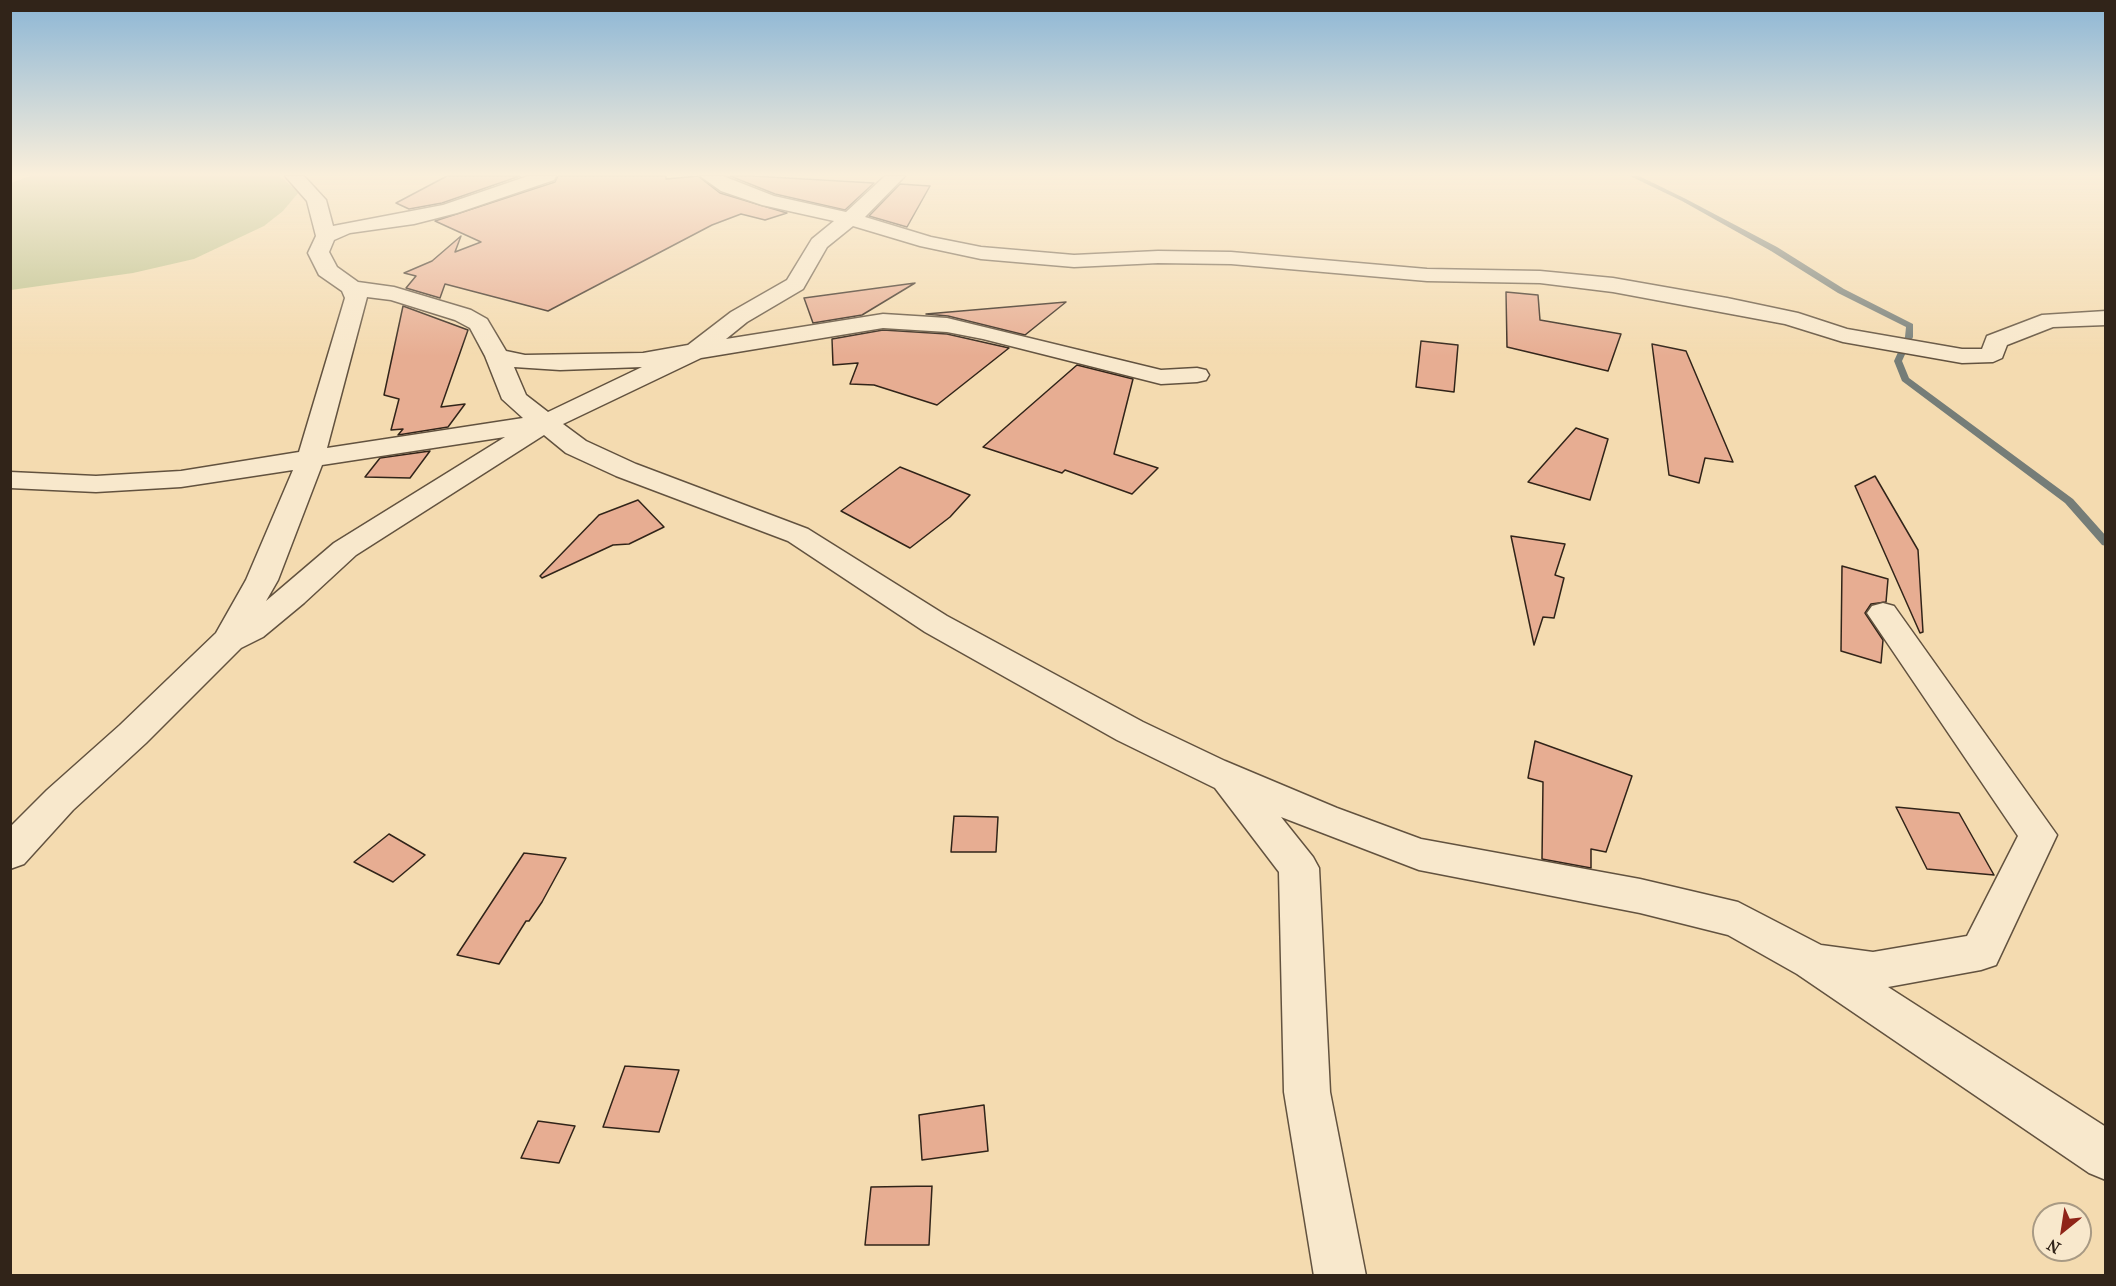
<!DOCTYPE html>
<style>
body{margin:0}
#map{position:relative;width:2116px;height:1286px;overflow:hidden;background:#f4dbb0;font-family:"IM FELL French Canon",serif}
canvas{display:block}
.frame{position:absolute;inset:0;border:12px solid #312419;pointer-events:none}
.north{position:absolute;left:2032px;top:1202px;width:60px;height:60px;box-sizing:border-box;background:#f8e8cc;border:2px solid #a89a84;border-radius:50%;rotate:210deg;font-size:16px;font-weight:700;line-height:24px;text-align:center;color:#312419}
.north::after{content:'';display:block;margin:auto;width:21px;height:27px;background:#8f2418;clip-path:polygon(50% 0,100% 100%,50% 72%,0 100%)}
</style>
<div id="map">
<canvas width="2116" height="1286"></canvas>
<div class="frame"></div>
<div class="north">N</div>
</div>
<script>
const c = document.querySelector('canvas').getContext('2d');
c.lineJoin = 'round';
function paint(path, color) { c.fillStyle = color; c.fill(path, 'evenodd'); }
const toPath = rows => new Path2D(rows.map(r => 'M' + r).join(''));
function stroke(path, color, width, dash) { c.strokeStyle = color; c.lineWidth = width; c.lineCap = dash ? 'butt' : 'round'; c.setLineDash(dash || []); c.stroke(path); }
paint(toPath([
 [30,176,279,176,299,192,283,211,264,226,194,259,133,273,11,290,11,183]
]), '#bbc08b');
paint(toPath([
 [1630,176,1639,176,1686,199,1777,247,1844,289,1913,324,1913,337,1902,361,1909,378,2073,499,2106,536,2106,546,2102,545,2065,503,1902,381,1894,361,1905,337,1906,327,1838,293,1771,251,1682,201,1630,176]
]), '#757d78');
const building = toPath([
 [447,176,520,176,442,203,409,209,396,203,447,176],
 [558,176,666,176,666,179,698,176,720,193,787,213,765,220,741,214,712,225,548,311,445,284,440,298,406,288,416,276,404,273,432,261,461,236,455,252,481,242,435,221,555,182,558,176],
 [730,176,753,176,874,183,845,210,775,194,730,176],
 [900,184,930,186,907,227,869,216,900,184],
 [915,283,862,315,813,323,804,298,915,283],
 [1506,292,1538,295,1540,320,1621,334,1608,371,1507,347,1506,292],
 [1066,302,1025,335,948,316,926,314,1066,302],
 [403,306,468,330,441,407,465,404,448,427,398,435,403,429,391,430,399,399,384,395,403,306],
 [883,330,947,334,1009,348,937,405,874,385,850,384,858,363,833,365,832,339,883,330],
 [1421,341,1458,345,1454,392,1416,387,1421,341],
 [1652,344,1686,351,1733,462,1705,458,1699,483,1669,475,1652,344],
 [1077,365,1133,379,1114,454,1158,468,1132,494,1065,470,1062,473,983,447,1077,365],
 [1576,428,1608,439,1590,500,1528,482,1576,428],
 [430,451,410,478,365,477,380,458,430,451],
 [900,467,970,495,950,517,910,548,841,511,900,467],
 [1875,476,1918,550,1923,632,1920,633,1855,486,1875,476],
 [638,500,664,527,629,544,613,545,542,578,540,576,599,515,638,500],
 [1511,536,1565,544,1555,575,1564,578,1554,618,1543,617,1534,645,1511,536],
 [1842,566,1888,579,1886,602,1871,604,1865,613,1883,640,1881,663,1841,651,1842,566],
 [1535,741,1632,776,1606,852,1591,849,1591,868,1542,859,1543,782,1528,778,1535,741],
 [1896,807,1959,813,1994,875,1927,869,1896,807],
 [954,816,998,817,996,852,951,852,954,816],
 [389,834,425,855,393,882,354,862,389,834],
 [524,853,566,858,542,902,529,921,526,921,499,964,457,955,524,853],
 [625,1066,679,1070,659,1132,603,1127,625,1066],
 [984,1105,988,1151,922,1160,919,1115,984,1105],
 [538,1121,575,1126,559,1163,521,1158,538,1121],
 [932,1186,929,1245,865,1245,871,1187,932,1186]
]);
paint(building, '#e7ad92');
stroke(building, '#312419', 1.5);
const street = toPath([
 [285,176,304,176,326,200,333,226,443,205,528,176,556,176,554,180,457,213,414,224,350,233,334,240,329,252,337,267,358,282,394,287,471,310,487,319,506,351,525,355,643,353,688,345,731,312,787,280,812,239,834,221,762,205,721,191,700,176,723,176,774,196,846,212,885,176,905,176,865,217,931,237,981,247,1074,255,1158,251,1231,252,1427,269,1540,271,1613,278,1727,298,1798,313,1847,329,1962,349,1982,349,1987,336,2042,315,2106,311,2106,325,2053,327,2007,345,2002,358,1993,362,1962,363,1843,342,1785,324,1613,292,1540,283,1427,281,1231,264,1158,263,1074,267,981,259,920,246,853,226,827,247,803,289,747,322,726,339,883,314,947,318,1161,370,1197,368,1206,370,1209,375,1206,380,1197,382,1161,384,983,339,947,332,883,328,701,358,563,424,586,441,636,464,808,529,947,616,1143,722,1225,761,1337,808,1421,839,1640,879,1738,902,1821,945,1873,952,1967,936,2018,836,1867,613,1872,606,1883,603,1894,606,2057,835,1996,965,1981,970,1888,987,2106,1127,2106,1180,2089,1173,1797,974,1728,935,1640,913,1419,870,1281,817,1313,857,1319,868,1330,1092,1366,1276,1314,1276,1284,1092,1279,872,1215,788,1117,740,925,632,788,541,616,476,566,453,544,435,356,555,304,603,263,637,241,648,146,743,73,810,24,864,10,869,10,827,47,790,120,725,216,633,246,580,293,470,181,487,96,492,10,488,10,472,96,476,181,471,299,452,345,298,342,291,319,275,308,253,316,236,307,201,285,176],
 [367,297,391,300,455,320,470,328,485,356,502,399,523,418,327,448,367,297],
 [514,367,560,370,642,367,548,412,526,395,514,367],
 [505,437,334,543,266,601,278,580,322,465,505,437]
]);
stroke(street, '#62523f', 3);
paint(street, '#f8e8cc');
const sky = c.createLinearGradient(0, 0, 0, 356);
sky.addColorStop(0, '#8cb6d5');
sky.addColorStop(0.49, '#faefdb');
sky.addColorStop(1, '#faefdb00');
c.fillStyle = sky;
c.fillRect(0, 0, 2116, 356);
</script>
